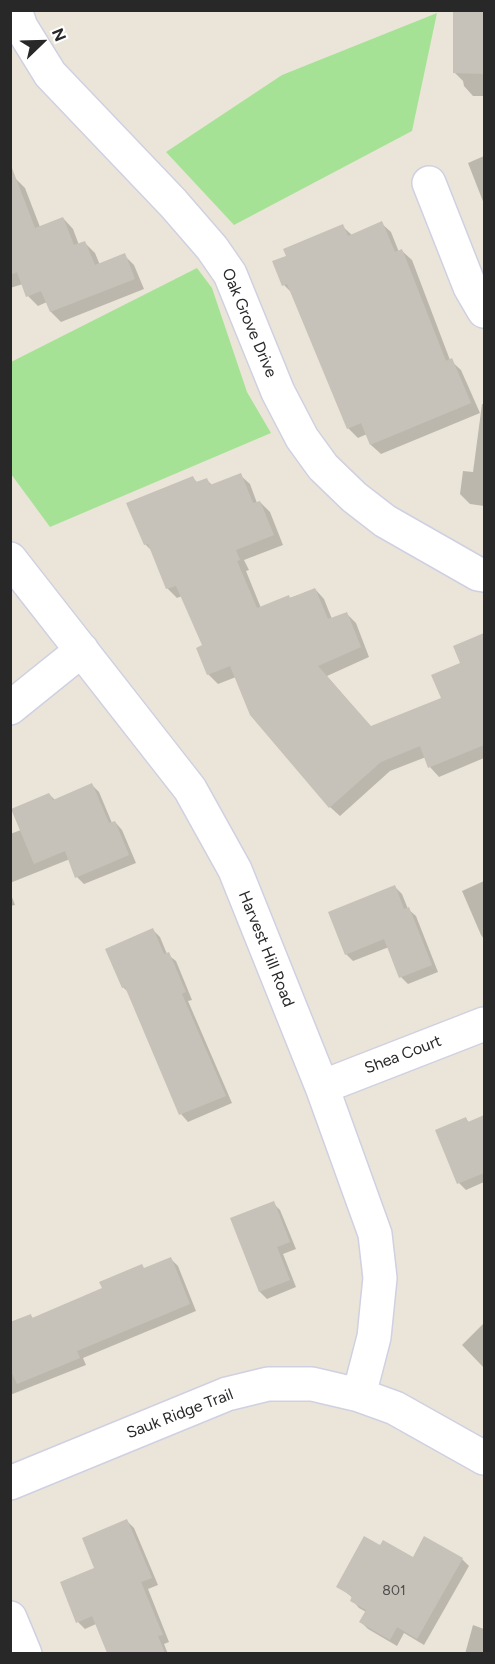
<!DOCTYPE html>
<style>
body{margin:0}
#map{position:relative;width:495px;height:1664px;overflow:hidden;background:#ebe5d9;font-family:Figtree,sans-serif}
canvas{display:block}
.frame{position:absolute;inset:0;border:12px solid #282828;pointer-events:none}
.north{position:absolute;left:12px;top:12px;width:60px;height:60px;-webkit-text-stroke:4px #fff;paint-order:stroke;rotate:67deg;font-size:16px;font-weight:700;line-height:24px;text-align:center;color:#282828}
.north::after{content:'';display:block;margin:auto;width:21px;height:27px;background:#282828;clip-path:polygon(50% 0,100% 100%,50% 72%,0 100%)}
</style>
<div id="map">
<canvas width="495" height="1664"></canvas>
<div class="frame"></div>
<div class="north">N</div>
</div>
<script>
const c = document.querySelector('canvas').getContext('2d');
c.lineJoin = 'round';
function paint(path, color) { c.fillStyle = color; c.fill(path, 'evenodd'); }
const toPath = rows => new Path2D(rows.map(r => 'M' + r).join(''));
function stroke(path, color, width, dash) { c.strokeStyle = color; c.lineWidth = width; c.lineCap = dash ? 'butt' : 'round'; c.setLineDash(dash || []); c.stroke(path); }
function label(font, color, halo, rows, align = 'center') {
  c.font = font + ' Figtree,sans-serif'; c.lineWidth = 6; c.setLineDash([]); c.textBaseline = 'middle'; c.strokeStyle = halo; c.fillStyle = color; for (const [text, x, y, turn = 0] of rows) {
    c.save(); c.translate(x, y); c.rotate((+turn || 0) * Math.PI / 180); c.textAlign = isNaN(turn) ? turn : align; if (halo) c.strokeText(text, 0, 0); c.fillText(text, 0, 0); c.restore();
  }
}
paint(toPath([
 [437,13,412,131,234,225,166,152,282,75],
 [197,268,212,288,247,392,271,433,50,527,11,474,11,362]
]), '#a6e295');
paint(toPath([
 [455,10,484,10,484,102,484,96,473,96,464,86,463,81,455,73],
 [484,156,484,204,468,163],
 [15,178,25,188,40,227,63,218,73,229,79,245,85,243,95,253,100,265,124,255,134,265,144,289,61,322,51,312,47,302,38,306,28,296,23,284,10,288,10,180],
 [381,223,391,232,399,252,402,251,412,260,450,360,461,370,480,413,381,454,371,445,367,434,358,438,348,428,293,294,284,285,288,256,342,226,352,235],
 [482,404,484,404,484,506,470,504,460,494,463,471,473,472],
 [240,475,250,484,257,503,260,502,270,512,283,545,244,560,249,570,246,571,261,608,315,589,324,599,332,619,346,613,356,623,369,657,327,676,371,727,443,698,462,664,455,646,484,634,484,758,439,777,430,767,426,757,390,771,340,816,330,807,236,677,218,684,208,674,203,646,182,596,177,598,168,589,153,552,146,545,128,504,193,478,198,483,206,479,213,486],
 [92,785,99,792,112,823,115,822,122,830,136,863,84,884,77,877,70,859,10,883,10,834,21,830,49,794,55,800],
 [484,881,484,939,481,935,462,891],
 [395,887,402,894,408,909,416,916,438,972,408,984,401,977,389,947,353,961,346,954],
 [10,892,15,905,10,906],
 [153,930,160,937,167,954,176,961,192,1000,188,1001,232,1103,188,1122,181,1114,129,993,123,987],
 [484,1117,484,1182,466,1190,459,1183,466,1119,470,1123],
 [273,1203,280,1210,296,1249,283,1254,296,1287,267,1299,260,1292],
 [171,1259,178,1266,196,1311,83,1358,86,1365,10,1395,10,1324,31,1316,34,1319],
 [484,1323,484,1368,462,1345],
 [127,1521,134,1528,158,1585,148,1589,169,1642,164,1644,168,1654,109,1654,96,1624,85,1629,78,1622,96,1569],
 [413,1559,462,1559,469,1566,424,1645,404,1633,397,1646,368,1629,361,1622,366,1612,359,1608,352,1600,353,1598,338,1586],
 [473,1625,484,1629,484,1654,465,1654]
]), '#0003');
paint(toPath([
 [453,10,484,10,484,74,453,73],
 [12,168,35,228,63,217,74,245,85,241,95,265,125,253,135,279,50,312,41,291,26,297,17,272,10,275,10,169],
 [382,221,395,252,402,249,446,361,452,358,471,403,370,445,361,423,347,429,287,284,282,286,272,261,286,256,283,249,343,224,348,236],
 [241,473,253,503,260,501,274,535,236,550,240,560,237,561,257,608,289,595,290,598,315,588,328,619,347,612,361,647,318,666,371,726,441,698,431,675,460,663,453,646,484,633,484,745,428,768,420,746,381,762,329,808,250,715,230,666,207,675,196,648,202,645,176,586,166,589,148,544,144,545,126,503,193,476,196,482,207,478,210,485],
 [92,783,109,823,115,821,129,855,75,878,65,851,34,864,11,809,49,793,53,800],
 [395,885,404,909,409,907,432,965,399,978,384,939,345,955,328,912],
 [153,928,164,954,169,952,186,992,182,994,226,1096,179,1115,125,987,122,988,105,949],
 [484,1115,484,1173,457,1184,435,1130,466,1117,468,1122],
 [274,1201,290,1242,277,1247,290,1280,259,1292,230,1218],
 [171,1257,190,1304,77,1351,80,1358,17,1384,10,1369,10,1322,31,1314,32,1318,102,1288,99,1282,142,1264,144,1268],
 [127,1519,152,1578,141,1582,163,1635,158,1636,165,1653,107,1653,92,1616,76,1623,60,1582,94,1568,82,1538],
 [364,1536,380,1545,383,1540,413,1557,424,1536,463,1558,417,1639,397,1627,390,1640,359,1622,366,1610,350,1601,352,1596,336,1587]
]), '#c6c2b9');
const minor = toPath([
 [15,10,21,27,50,74,173,203,212,248,230,274,278,392,302,438,323,467,354,497,385,521,478,574,484,575],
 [429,183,470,287,484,311],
 [10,559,190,789,235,870,322,1087,375,1234,380,1278,374,1337,359,1395],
 [10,708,82,650],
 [322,1087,484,1024],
 [10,1483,227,1394,268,1384,312,1384,359,1395,395,1408,484,1458],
 [10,1618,25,1654]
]);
stroke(minor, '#cfd0e1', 36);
stroke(minor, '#fff', 33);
label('14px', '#504e4c', null, [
 ["801",394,1591]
]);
label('16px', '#282828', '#fff', [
 ["Oak Grove Drive",249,323,67],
 ["Harvest Hill Road",266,949,68],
 ["Shea Court",403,1055,-21],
 ["Sauk Ridge Trail",180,1414,-21]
]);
</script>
